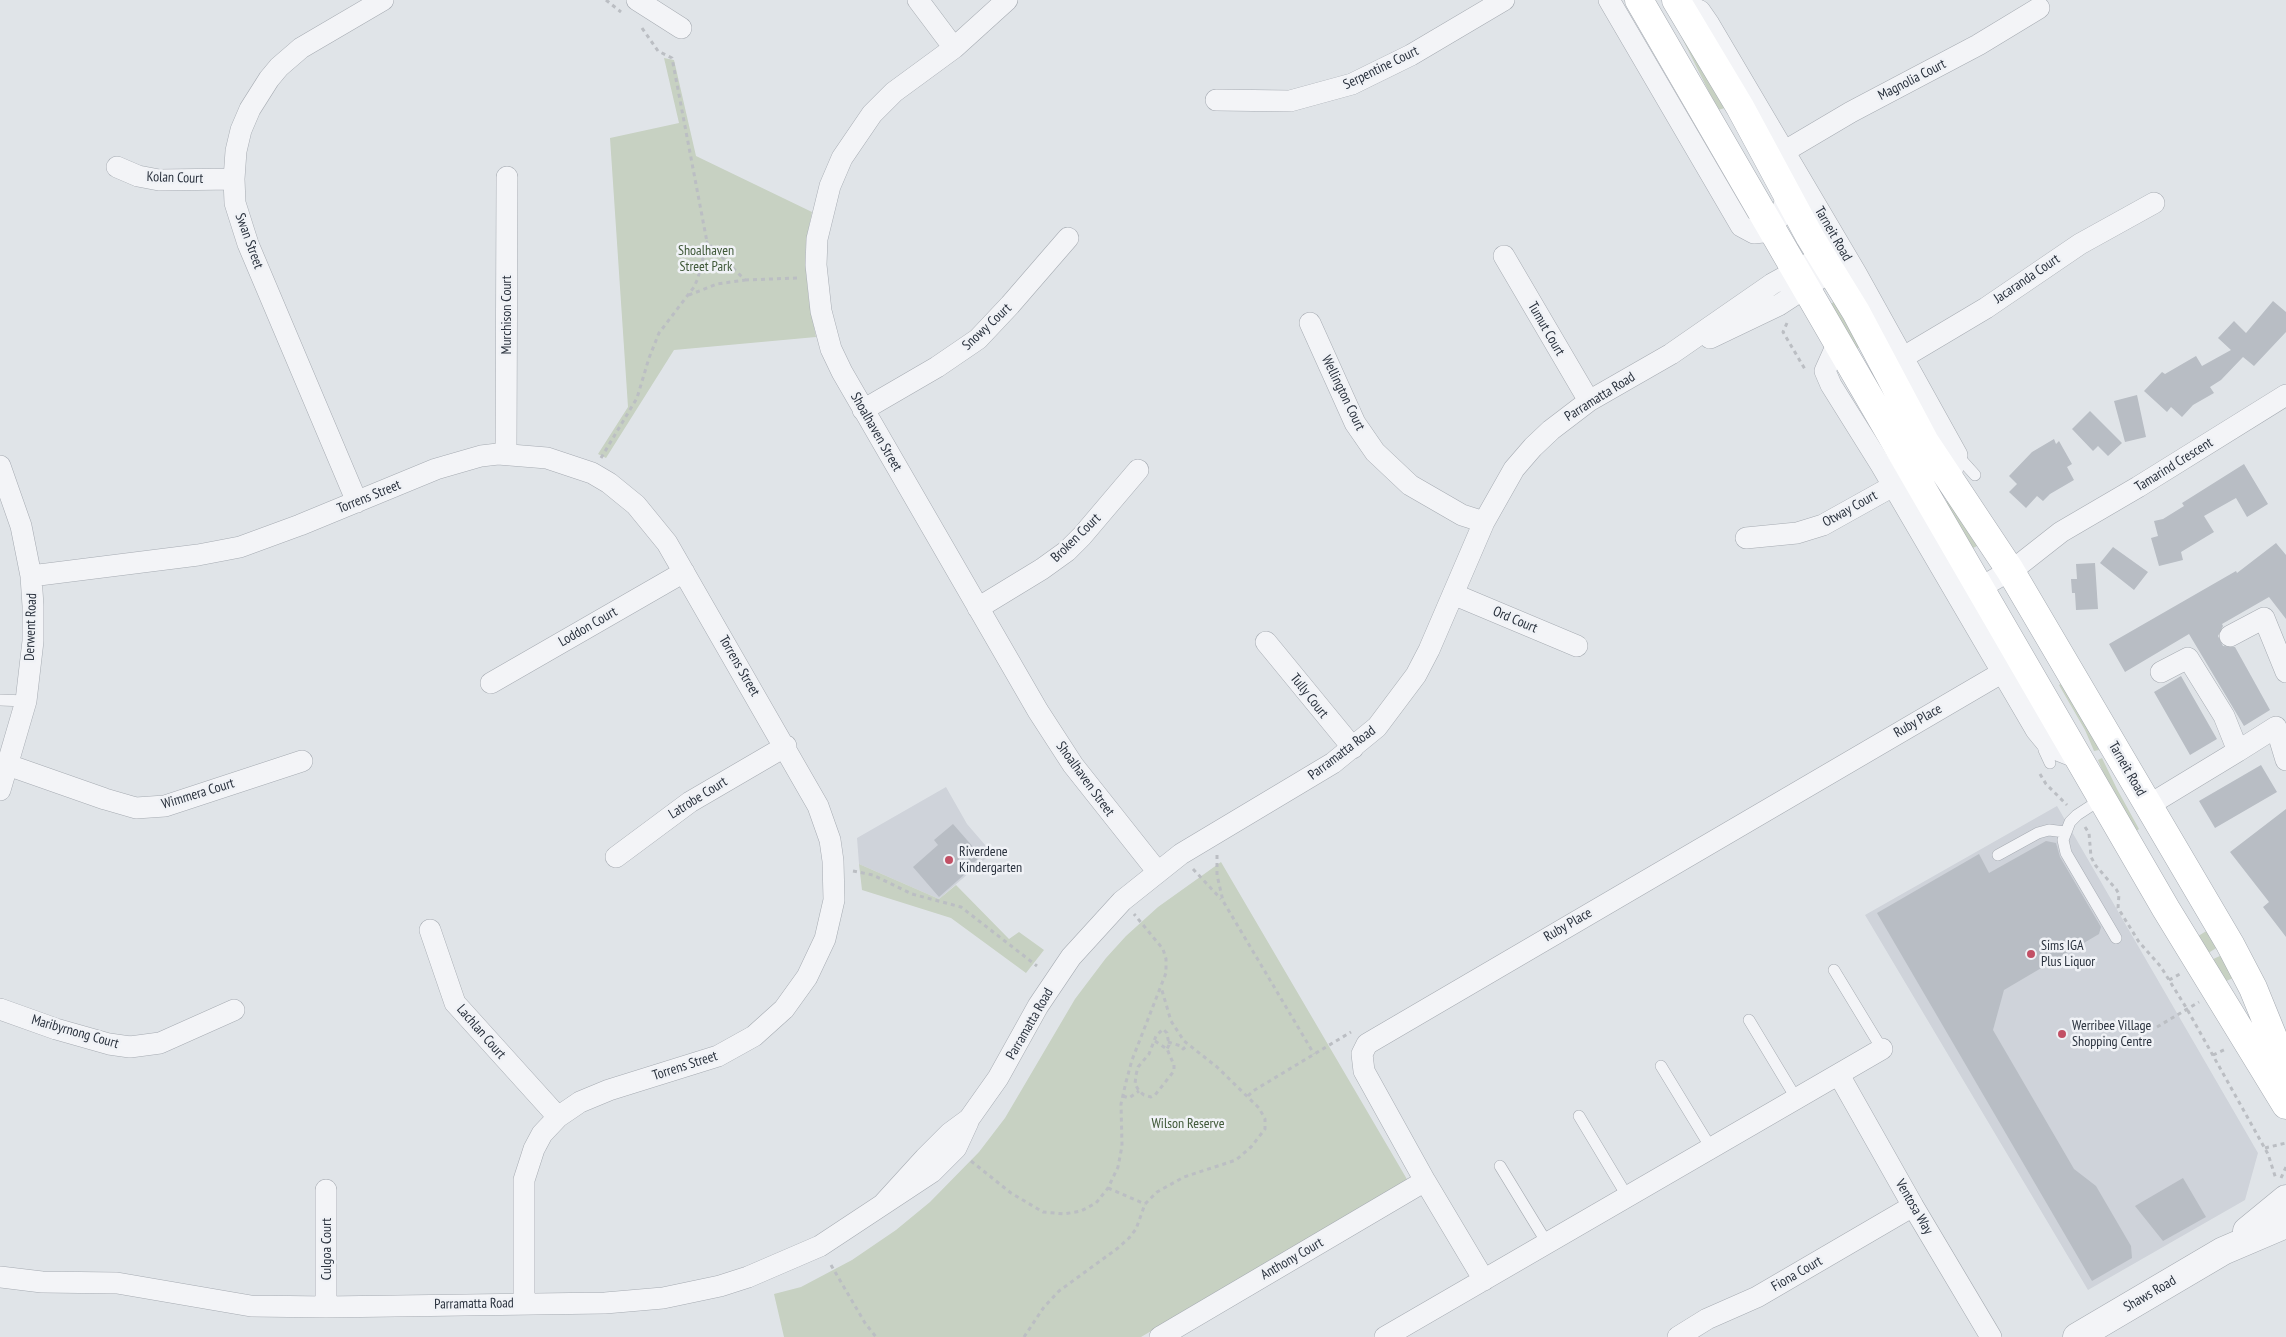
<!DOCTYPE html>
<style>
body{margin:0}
canvas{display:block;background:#e0e4e8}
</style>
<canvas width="2286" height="1337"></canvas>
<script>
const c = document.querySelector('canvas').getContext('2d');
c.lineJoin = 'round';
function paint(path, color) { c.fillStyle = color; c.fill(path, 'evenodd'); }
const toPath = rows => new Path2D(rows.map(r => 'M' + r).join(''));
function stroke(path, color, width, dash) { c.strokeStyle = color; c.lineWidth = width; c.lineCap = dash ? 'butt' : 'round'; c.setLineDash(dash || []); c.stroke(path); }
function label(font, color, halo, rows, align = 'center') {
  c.font = font + ' "PT Sans Narrow",sans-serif'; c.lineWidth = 5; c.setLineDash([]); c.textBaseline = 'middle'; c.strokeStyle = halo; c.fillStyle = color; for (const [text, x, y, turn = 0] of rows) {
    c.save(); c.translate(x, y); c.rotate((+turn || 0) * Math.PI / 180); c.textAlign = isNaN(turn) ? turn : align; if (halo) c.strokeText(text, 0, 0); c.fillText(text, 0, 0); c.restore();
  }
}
paint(toPath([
 [946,787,967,824,992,853,939,899,859,864,857,838],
 [2057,806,2258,1153,2245,1200,2088,1290,1865,915]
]), '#cfd3da');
paint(toPath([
 [1675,24,1725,108,1718,110],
 [664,58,674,60,696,156,812,212,806,241,805,261,809,301,816,337,674,350,606,458,598,454,628,407,610,138,679,123],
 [1836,300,1862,346,1852,351,1827,307],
 [1949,500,1979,545,1969,550,1942,504],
 [2064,682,2092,732,2099,750,2094,751,2085,730,2059,685],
 [2102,758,2117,789,2139,829,2134,833,2109,787,2098,760],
 [1221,862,1408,1181,1141,1337,784,1337,774,1294,801,1287,852,1260,896,1230,930,1202,979,1152,1005,1118,1075,999,1106,958,1126,936,1158,907],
 [859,864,939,899,956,885,1009,939,1019,932,1044,950,1026,973,951,918,862,890],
 [2208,930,2218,947,2205,955,2195,938],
 [2222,955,2235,977,2222,983,2209,961]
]), '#c7d1c2');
paint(toPath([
 [2273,301,2286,312,2286,332,2254,366,2243,357,2221,380,2210,387,2214,393,2193,405,2182,417,2171,407,2167,412,2144,391,2162,372,2165,374,2196,356,2202,366,2231,350,2218,338,2234,321,2246,333],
 [2137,395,2146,437,2125,442,2114,401],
 [2090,411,2122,443,2108,456,2098,446,2093,451,2072,429],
 [2054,439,2056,444,2059,441,2072,464,2067,467,2074,480,2050,494,2043,501,2037,496,2026,508,2009,492,2017,484,2009,476,2032,452],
 [2244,464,2268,504,2247,517,2236,498,2204,516,2214,532,2181,552,2183,560,2159,566,2151,538,2158,536,2154,521,2163,519,2184,506,2182,503],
 [2276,543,2286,555,2286,619,2269,597,2222,624,2223,626,2218,636,2223,646,2235,647,2270,710,2244,726,2189,634,2125,672,2109,644,2236,571,2237,573],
 [2113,547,2148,572,2134,590,2100,563],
 [2095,563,2098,609,2076,610,2075,593,2072,593,2071,579,2077,579,2076,564],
 [2181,676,2217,739,2190,755,2154,692],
 [2261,765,2277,792,2215,828,2199,801],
 [2286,809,2286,937,2263,907,2269,902,2230,852],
 [953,824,981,856,972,864,974,866,939,897,913,867,938,845,934,840],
 [2046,841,2056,843,2060,857,2101,927,2099,934,2004,990,1993,1030,2074,1169,2096,1186,2131,1246,2132,1258,2092,1281,1877,913,1979,854,1989,873],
 [2183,1178,2206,1217,2163,1241,2135,1206]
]), '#b8bdc4');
const service = toPath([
 [1957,455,1975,475],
 [0,700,26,701],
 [2045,744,2044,750,2050,763],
 [2103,798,2077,815,2070,822,2063,840,2066,853,2116,938],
 [1998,855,2038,833,2049,830,2065,832],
 [1834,970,1882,1049],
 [1749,1020,1796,1098],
 [1661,1066,1711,1148],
 [1579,1116,1627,1196],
 [1500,1166,1547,1243]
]);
const minor = toPath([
 [637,0,681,28],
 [918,0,954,48],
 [1007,0,954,48,894,92,872,114,842,158,830,186,817,239,816,265,821,311,831,349,842,372,1038,711,1073,765,1157,871],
 [1609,0,1741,226,1754,233,1763,232,1771,227,1780,217,1787,196],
 [1681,9,1694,8,1700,11,1709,24,1856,273,1957,455,1949,480],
 [1216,100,1290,101,1352,84,1411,55,1504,0],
 [1785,151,1851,112,1978,45,2039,8],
 [117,167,138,176,159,180,234,179],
 [1504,256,1589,401],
 [1310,323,1355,423,1375,452,1410,485,1462,515,1484,522],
 [1710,338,1779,305,1831,271],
 [1838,342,1825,371,1831,385,1881,465,2036,730,2050,747,2080,759],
 [1902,358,1986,308,2080,244,2154,203],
 [863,410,937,367,978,339,1010,305,1068,238],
 [506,454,507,177],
 [0,466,21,526,31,576,33,606,33,641,26,701,0,790],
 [357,502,248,244,235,203,234,179,236,151,241,130,250,109,269,79,279,67,301,48,383,0],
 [1746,538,1797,533,1823,525,1893,486],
 [31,576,198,555,240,547,300,525,436,469,481,456,498,454,547,458,592,473,609,483,636,505,667,543,818,806,830,840,833,861,834,900,825,939,807,977,784,1009,754,1036,718,1056,609,1090,580,1102,558,1117,542,1134,534,1149,524,1180,524,1304],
 [1980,588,2019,565,2061,532,2138,487,2286,395],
 [1453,594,1577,646],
 [978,608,1042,569,1067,551,1082,536,1138,470],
 [2230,636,2264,618,2286,672],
 [1266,642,1353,748],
 [491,683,684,572],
 [2238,751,2276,727,2286,760],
 [8,765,105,799,136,808,165,806,302,761],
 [2149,805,2238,751,2224,716,2188,658,2161,672],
 [616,857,690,802,786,746],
 [430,930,455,1003,558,1117],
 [0,1009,56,1029,109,1044,130,1047,160,1043,234,1010],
 [1839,1075,1913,1206,1991,1337],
 [884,1203,925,1158,950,1133,969,1119,998,1078,1038,1006,1071,957,1122,901,1181,854,1333,763,1377,727,1416,675,1429,650,1484,522,1514,469,1533,447,1551,430,1589,401,1671,354,1772,284,1810,263],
 [0,1277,42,1282,117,1283,251,1306,326,1307,605,1303,663,1298,720,1286,748,1277,820,1246,932,1172,956,1148,968,1122],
 [1484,1280,1425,1181,1364,1071,1362,1054,1367,1044,2003,672],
 [326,1307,326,1190],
 [1160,1337,1425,1181],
 [1385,1337,1882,1049],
 [1678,1337,1707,1319,1757,1297,1913,1206]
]);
const tertiary = toPath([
 [2247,1231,2286,1199],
 [2077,1337,2223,1251,2286,1224]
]);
const secondary = toPath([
 [1639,0,2166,909,2286,1105],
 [1676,0,1740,107,1810,237,1856,312,1925,442,2010,570,2230,944,2253,988,2286,1069]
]);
stroke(service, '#a6abb2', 12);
stroke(minor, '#a6abb2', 22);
stroke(tertiary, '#a6abb2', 29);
stroke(secondary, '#a6abb2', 29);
stroke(toPath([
 [606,0,621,12],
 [642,28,658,51,672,58,707,242],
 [745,280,797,278,797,276],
 [1787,323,1783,332,1806,371],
 [601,458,637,398,649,358,659,333,694,287,698,278,707,242,745,280,717,284,689,295],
 [2040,774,2046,784,2067,805],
 [2085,827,2089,833,2091,857,2096,866,2116,889,2119,894,2118,908,2139,942,2161,967,2187,1009,2268,1154,2276,1179],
 [1217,855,1217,875,1223,901,1314,1054],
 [1193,869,1221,899],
 [853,871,873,875,912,894,961,907,1037,966],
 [2169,980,2180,974],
 [2157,1027,2199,1002],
 [1155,1041,1167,1049,1174,1065,1174,1071,1155,1095,1151,1097,1144,1095,1139,1091,1135,1084,1136,1075,1138,1067,1149,1054,1156,1036,1163,1029,1167,1033,1169,1045,1167,1049],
 [1168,1042,1181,1046,1183,1049,1188,1045],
 [2213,1055,2226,1049],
 [1123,1096,1129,1098,1139,1091],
 [1248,1096,1253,1091,1351,1032],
 [2265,1148,2286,1143],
 [971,1161,1011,1193,1043,1212,1064,1214,1081,1211,1096,1203,1108,1188,1118,1167,1122,1146,1121,1104,1126,1082,1132,1060,1166,973,1166,959,1163,949,1134,914],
 [2281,1178,2286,1167],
 [1108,1188,1145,1204],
 [831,1265,865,1323,876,1337],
 [1024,1337,1044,1307,1059,1291,1118,1248,1129,1238,1136,1229,1145,1204,1157,1192,1184,1177,1236,1160,1251,1147,1265,1129,1265,1119,1259,1108,1217,1067,1184,1041,1171,1021,1161,987]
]), '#bbbec3', 3, [4, 4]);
stroke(service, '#f3f4f7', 11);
stroke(minor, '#f3f4f7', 21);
stroke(tertiary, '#f3f4f7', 28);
stroke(secondary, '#fff', 28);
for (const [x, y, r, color] of [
 [949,860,5,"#c25065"],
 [2031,954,5,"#c25065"],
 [2062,1034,5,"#c25065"]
]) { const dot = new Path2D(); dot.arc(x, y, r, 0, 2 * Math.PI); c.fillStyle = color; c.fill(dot); stroke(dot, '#f0f2f6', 2); }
label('14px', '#2a323e', '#f0f2f6', [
 ["Serpentine Court",1381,68,-26],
 ["Magnolia Court",1912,80,-27],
 ["Kolan Court",175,178,2],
 ["Tarneit Road",1833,234,60],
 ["Swan Street",249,241,70],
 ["Jacaranda Court",2027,279,-34],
 ["Murchison Court",507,315,-90],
 ["Snowy Court",987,327,-43],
 ["Tumut Court",1546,329,60],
 ["Wellington Court",1343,393,64],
 ["Parramatta Road",1600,397,-32],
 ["Shoalhaven Street",876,432,60],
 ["Tamarind Crescent",2174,465,-32],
 ["Torrens Street",369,497,-22],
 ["Otway Court",1850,509,-29],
 ["Broken Court",1076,538,-44],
 ["Ord Court",1515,620,23],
 ["Derwent Road",31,627,-88],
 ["Loddon Court",588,627,-30],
 ["Torrens Street",739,666,60],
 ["Tully Court",1309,696,52],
 ["Ruby Place",1918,721,-30],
 ["Parramatta Road",1342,753,-37],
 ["Tarneit Road",2127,769,60],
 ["Shoalhaven Street",1085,779,54],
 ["Wimmera Court",198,794,-17],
 ["Latrobe Court",698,798,-32],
 ["Ruby Place",1568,925,-30],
 ["Parramatta Road",1030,1024,-60],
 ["Maribyrnong Court",75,1032,16],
 ["Lachlan Court",481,1032,49],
 ["Torrens Street",685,1066,-18],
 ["Ventosa Way",1914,1207,60],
 ["Culgoa Court",327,1249,-90],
 ["Anthony Court",1292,1259,-30],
 ["Fiona Court",1797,1274,-30],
 ["Shaws Road",2150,1294,-30],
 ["Parramatta Road",474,1304,-1]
]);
label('14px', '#405939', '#f0f2f6', [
 ["Shoalhaven",706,251],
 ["Street Park",706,267],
 ["Wilson Reserve",1188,1124]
]);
label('14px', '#2a323e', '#f0f2f6', [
 ["Riverdene",959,852],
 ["Kindergarten",959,868],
 ["Sims IGA",2041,946],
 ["Plus Liquor",2041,962],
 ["Werribee Village",2072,1026],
 ["Shopping Centre",2072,1042]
], 'left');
</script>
